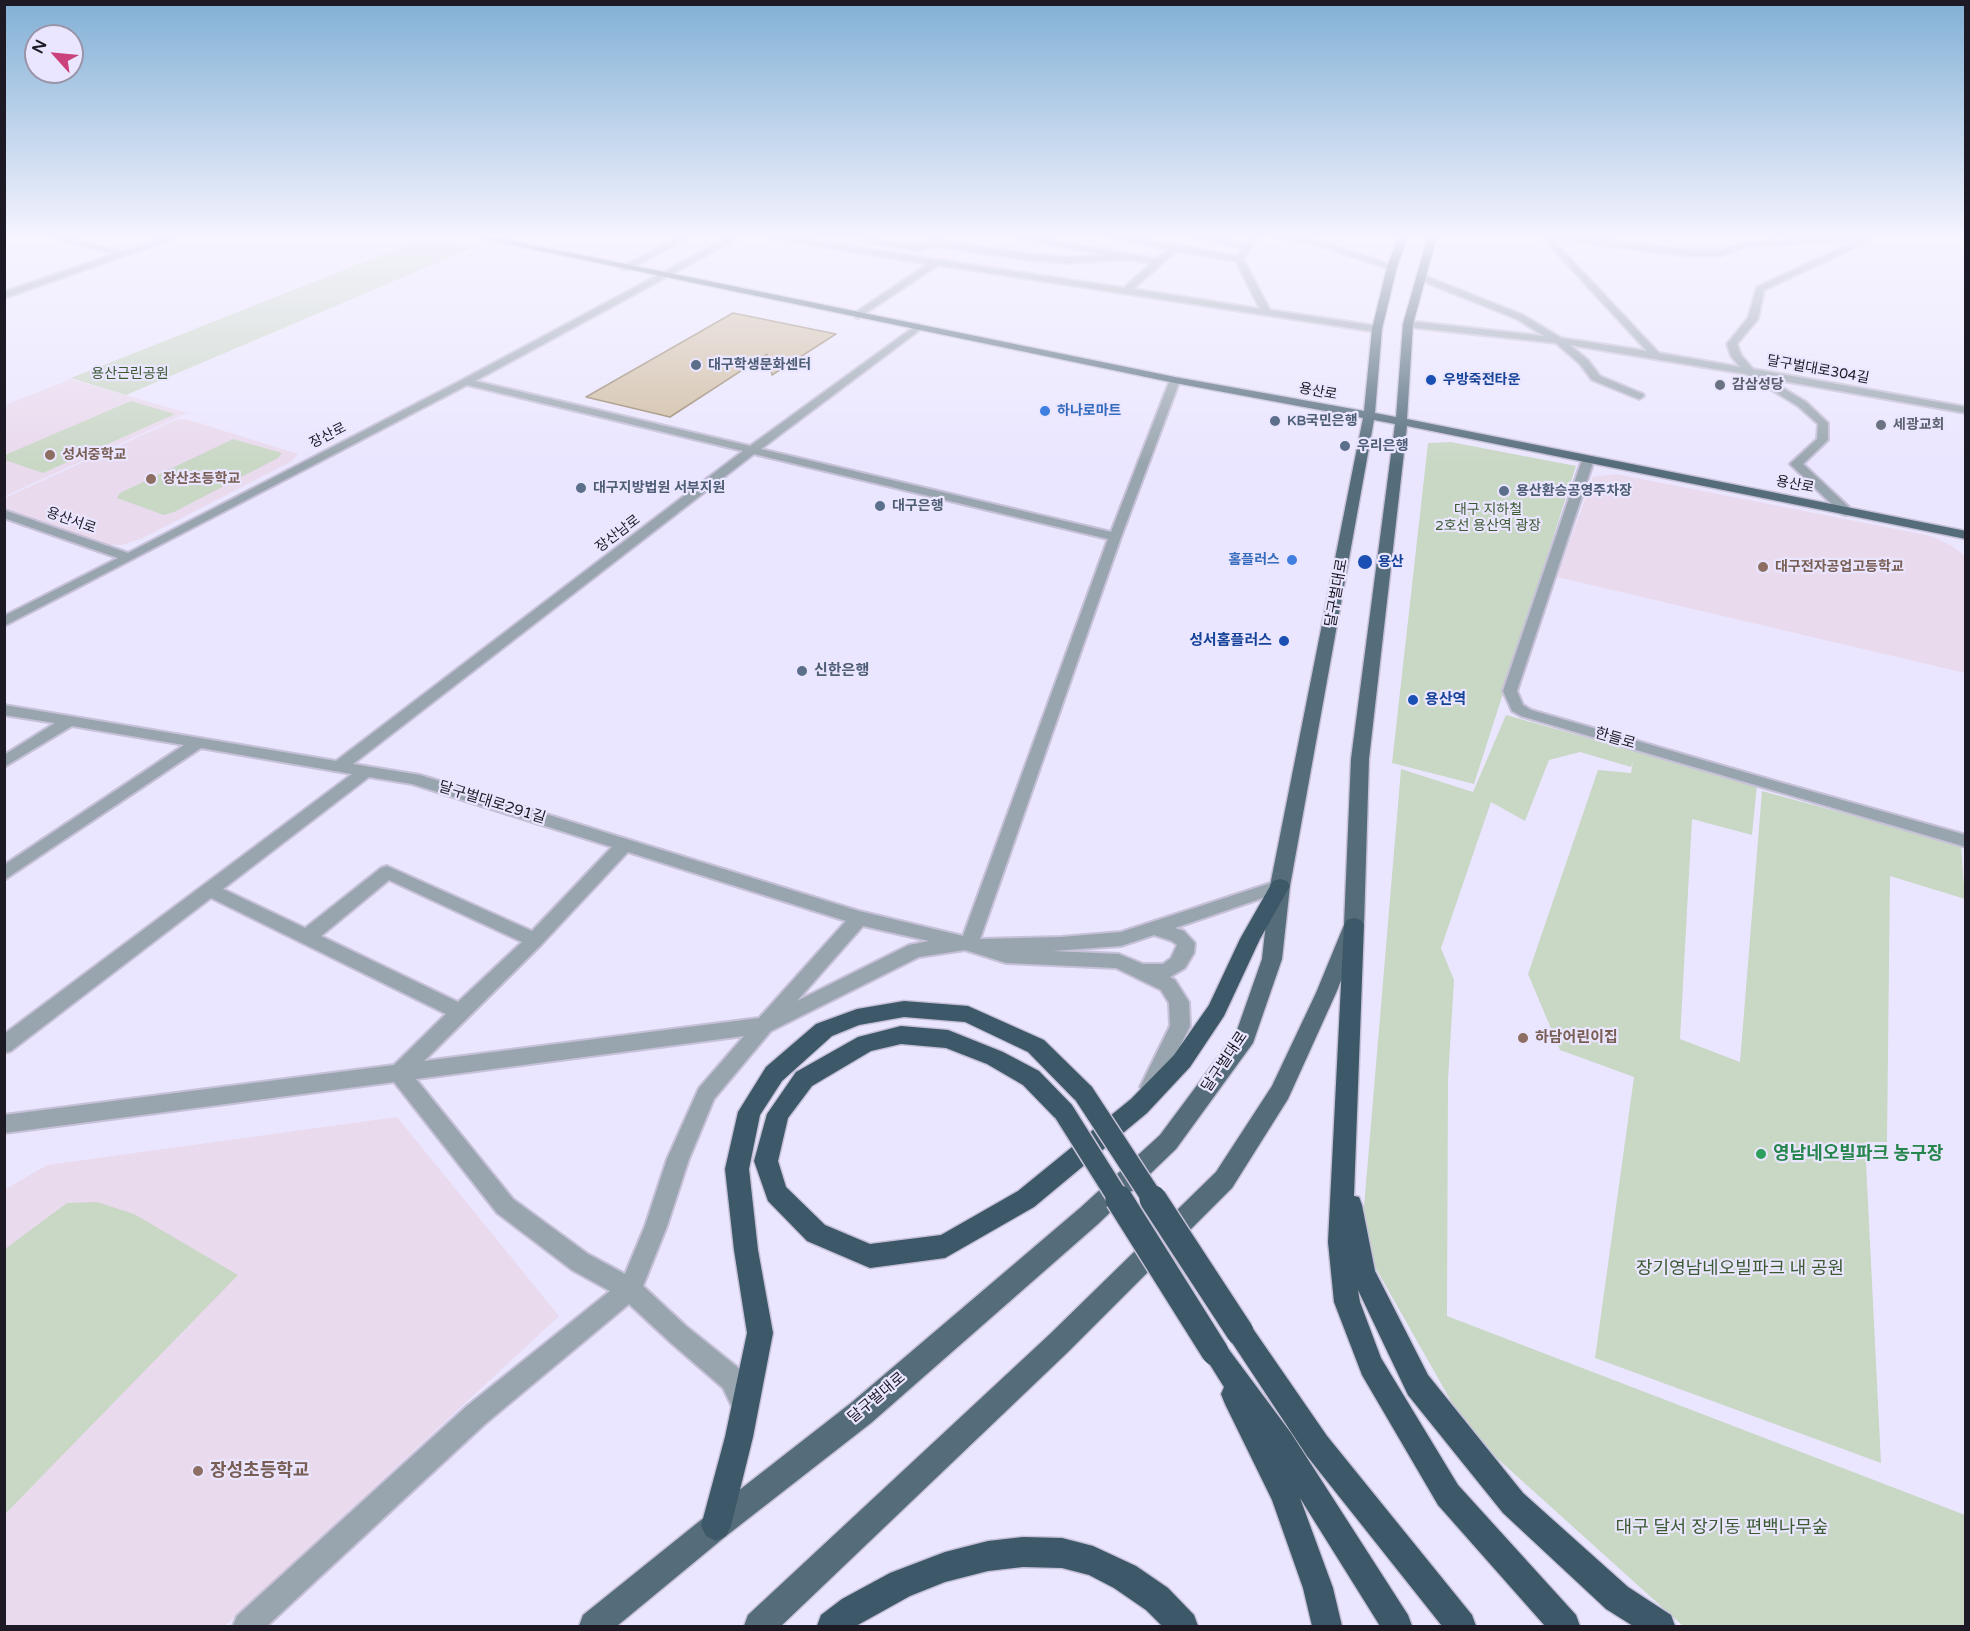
<!DOCTYPE html>
<meta charset="utf-8">
<style>
body{margin:0}
#map{position:relative;width:1970px;height:1631px;overflow:hidden;background:#ebe6ff;font-family:"Varela Round",sans-serif}
canvas{display:block}
.frame{position:absolute;inset:0;border:6px solid #1d1a25;pointer-events:none}
.north{position:absolute;left:24px;top:24px;width:60px;height:60px;box-sizing:border-box;background:#ebe6ff;border:2px solid #9994a8;border-radius:50%;rotate:297deg;font-size:16px;font-weight:700;line-height:24px;text-align:center;color:#1d1a25}
.north::after{content:'';display:block;margin:auto;width:21px;height:27px;background:#ca417b;clip-path:polygon(50% 0,100% 100%,50% 72%,0 100%)}
</style>
<div id="map">
<canvas width="1970" height="1631"></canvas>
<div class="frame"></div>
<div class="north">N</div>
</div>
<script>
const c = document.querySelector('canvas').getContext('2d');
c.lineJoin = 'round';
function paint(path, color) { c.fillStyle = color; c.fill(path, 'evenodd'); }
const toPath = rows => new Path2D(rows.map(r => 'M' + r).join(''));
function stroke(path, color, width, dash) { c.strokeStyle = color; c.lineWidth = width; c.lineCap = dash ? 'butt' : 'round'; c.setLineDash(dash || []); c.stroke(path); }
function label(font, color, halo, rows, align = 'center') {
  c.font = font + ' "Varela Round","Noto Sans KR",sans-serif'; c.lineWidth = 4.5; c.setLineDash([]); c.textBaseline = 'middle'; c.strokeStyle = halo; c.fillStyle = color; for (const [text, x, y, turn = 0] of rows) {
    c.save(); c.translate(x, y); c.rotate((+turn || 0) * Math.PI / 180); c.textAlign = isNaN(turn) ? turn : align; if (halo) c.strokeText(text, 0, 0); c.fillText(text, 0, 0); c.restore();
  }
}
paint(toPath([
 [780,236,874,236,854,247],
 [71,379,187,413,5,496,5,405],
 [186,419,298,454,292,461,143,538,122,545,109,545,5,508,5,498,175,420],
 [1616,474,1931,536,1952,546,1965,556,1965,673,1557,577,1593,477],
 [397,1117,559,1316,225,1626,5,1626,4,1190,47,1165]
]), '#e9daed');
paint(toPath([
 [422,239,472,248,126,395,71,378],
 [131,401,175,414,43,473,5,460,5,455],
 [233,439,282,453,278,458,174,512,164,515,117,498,120,493],
 [1451,442,1576,466,1474,784,1392,763,1428,443],
 [1506,715,1757,785,1752,835,1692,819,1680,1039,1740,1062,1762,791,1961,845,1965,899,1890,876,1887,1142,1865,1142,1881,1463,1595,1358,1634,1077,1560,1050,1528,974,1598,770,1631,773,1633,760,1631,767,1580,752,1549,760,1525,821,1491,802,1441,948,1454,980,1448,1080,1447,1316,1965,1515,1965,1626,1683,1626,1469,1433,1361,1242,1401,769,1473,792],
 [97,1202,134,1214,238,1275,5,1514,5,1249,67,1203]
]), '#c9d7c5');
const building = toPath([
 [733,313,836,334,772,375,767,354,670,417,586,397,733,313]
]);
paint(building, '#d1bea2');
stroke(building, '#99886e', 1.5);
const minor = toPath([
 [45,236,61,236,123,252,168,236,181,236,4,298,4,292,115,254,45,236],
 [681,236,692,236,627,270,620,268,681,236],
 [731,236,742,236,475,381,750,446,918,324,923,327,921,329,761,449,1111,532,1170,380,1179,378,1180,380,1121,537,980,939,1061,937,1121,932,1280,880,1286,882,1289,886,1286,890,1175,928,1184,931,1195,943,1194,953,1185,968,1170,977,1175,980,1189,1002,1190,1026,1157,1093,1150,1096,1143,1093,1140,1087,1170,1026,1169,1003,1161,990,1116,968,1006,963,965,950,919,957,771,1031,714,1099,689,1159,667,1226,643,1286,686,1326,741,1370,757,1406,754,1415,745,1418,736,1415,723,1388,670,1342,629,1304,485,1424,267,1626,233,1626,237,1616,467,1406,610,1291,572,1270,497,1213,394,1082,4,1133,4,1115,394,1065,446,1014,211,898,11,1051,4,1053,4,1034,352,774,201,748,4,880,4,865,184,745,72,726,4,767,4,755,55,723,4,715,4,705,336,761,743,451,467,385,4,626,4,616,118,558,4,518,4,510,128,553,462,380,731,236],
 [754,454,1108,539,963,936,859,911,420,775,353,764,754,454],
 [369,777,412,784,612,847,532,931,387,866,381,868,305,928,223,889,369,777],
 [628,852,846,921,759,1018,424,1061,541,945,628,852],
 [389,880,522,942,458,1002,321,936,389,880],
 [863,926,929,941,909,945,797,1001,863,926],
 [1154,935,1172,941,1177,945,1171,958,1163,964,1143,964,1119,954,1053,951,1121,946,1154,935],
 [744,1036,699,1088,667,1159,645,1226,625,1274,588,1254,513,1199,416,1079,744,1036],
 [757,236,781,236,1124,288,1151,263,1126,259,1068,263,1030,260,935,246,919,251,866,242,870,240,918,245,931,241,936,236,945,236,940,241,1030,254,1068,257,1106,255,1007,236,1028,236,1156,259,1168,249,1102,236,1123,236,1237,256,1242,248,1183,236,1203,236,1246,244,1251,236,1260,236,1243,259,1270,310,1377,326,1382,329,1377,332,938,265,858,318,855,317,855,313,928,264,757,236],
 [1176,251,1236,261,1260,309,1133,289,1176,251],
 [1267,236,1289,236,1326,243,1396,267,1392,270,1325,247,1267,236],
 [1541,236,1573,236,1688,250,1719,250,1748,242,1871,236,1871,240,1764,290,1758,319,1737,344,1741,355,1753,369,1966,407,1966,413,1766,378,1806,402,1828,423,1828,440,1803,464,1850,508,1852,511,1846,515,1842,514,1790,464,1817,439,1818,424,1798,406,1746,374,1570,345,1588,360,1600,376,1643,394,1644,396,1639,399,1592,380,1580,364,1556,343,1408,327,1403,324,1408,321,1544,336,1517,319,1417,279,1416,277,1420,274,1523,315,1561,338,1647,351,1541,236],
 [1552,239,1688,256,1720,256,1749,246,1854,242,1757,287,1748,318,1727,344,1731,356,1740,367,1659,353,1552,239],
 [1588,457,1594,460,1517,691,1523,705,1531,710,1782,783,1966,835,1966,847,1521,716,1512,711,1503,691,1582,460,1588,457]
]);
const major = toPath([
 [469,236,489,236,1175,377,1364,411,1372,329,1387,267,1399,236,1408,236,1397,267,1382,329,1375,413,1396,417,1403,324,1428,236,1437,236,1413,324,1407,419,1966,531,1966,539,1407,426,1369,759,1364,925,1336,993,1288,1099,1232,1188,1068,1352,781,1626,744,1626,748,1615,1050,1334,1216,1172,1272,1086,1316,993,1344,925,1351,759,1395,424,1374,420,1290,886,1282,959,1253,1043,1176,1149,1098,1224,871,1423,726,1536,617,1626,579,1626,583,1615,706,1516,851,1403,1080,1208,1160,1135,1236,1033,1262,959,1270,886,1363,418,1175,383,469,236]
]);
const highway = toPath([
 [1280,879,1287,881,1290,886,1260,939,1224,1016,1190,1067,1147,1113,1034,1207,945,1258,870,1268,807,1241,768,1201,754,1161,767,1114,796,1072,858,1037,901,1026,948,1030,1003,1052,1039,1071,1072,1105,1075,1112,1072,1119,1064,1122,1056,1119,1023,1085,987,1064,946,1048,901,1044,871,1051,812,1086,788,1118,778,1161,786,1187,825,1225,870,1244,941,1235,1018,1191,1131,1099,1174,1055,1209,1005,1240,939,1273,881,1280,879],
 [1354,918,1361,920,1364,925,1354,1196,1359,1197,1362,1205,1375,1271,1428,1375,1523,1493,1628,1587,1671,1615,1675,1626,1633,1626,1606,1609,1503,1513,1408,1395,1358,1290,1360,1302,1381,1358,1458,1485,1576,1615,1580,1626,1545,1626,1438,1505,1362,1375,1334,1302,1328,1242,1344,925,1347,920,1354,918],
 [904,1001,968,1006,1044,1040,1092,1087,1095,1094,1092,1101,1084,1103,1076,1101,1028,1052,965,1022,904,1017,859,1025,832,1036,782,1081,760,1115,749,1169,758,1250,773,1333,753,1437,731,1526,726,1536,716,1541,706,1536,701,1526,725,1437,747,1333,734,1250,725,1169,738,1112,766,1067,816,1024,857,1009,904,1001],
 [1240,1319,1249,1323,1327,1436,1472,1615,1476,1626,1442,1626,1307,1456,1231,1341,1227,1332,1231,1323,1240,1319],
 [1215,1339,1224,1343,1291,1433,1408,1615,1412,1626,1380,1626,1300,1498,1333,1588,1342,1626,1312,1626,1303,1588,1272,1500,1225,1404,1221,1394,1224,1387,1202,1352,1206,1343,1215,1339],
 [1023,1537,1062,1538,1093,1546,1136,1566,1168,1588,1194,1615,1198,1626,1162,1626,1146,1610,1114,1588,1089,1575,1062,1568,1023,1567,988,1571,945,1582,910,1596,856,1626,817,1626,821,1615,842,1599,890,1573,945,1552,988,1541,1023,1537]
]);
stroke(minor, '#c6c1d8', 4);
stroke(major, '#c6c1d8', 3);
stroke(highway, '#c6c1d8', 3);
paint(minor, '#99a5ae');
paint(major, '#556c7b');
paint(highway, '#3d5869');
const highwayBridgeFar1 = toPath([
 [1084,1094,1154,1201],
 [1064,1112,1120,1201]
]);
const highwayBridge = toPath([
 [1119,1199,1215,1352],
 [1153,1199,1240,1332]
]);
stroke(highwayBridgeFar1, '#c6c1d8', 24, []);
stroke(highwayBridge, '#c6c1d8', 30, []);
stroke(highwayBridgeFar1, '#3d5869', 21);
stroke(highwayBridge, '#3d5869', 27);
const sky = c.createLinearGradient(0, 0, 0, 465);
sky.addColorStop(0, '#81b0d5');
sky.addColorStop(0.51, '#f6f4ff');
sky.addColorStop(1, '#f6f4ff00');
c.fillStyle = sky;
c.fillRect(0, 0, 1970, 465);
for (const [x, y, r, color] of [
 [696,365,6,"#5c6f8a"],
 [1431,380,6,"#1a4fb4"],
 [1720,385,6,"#6b7280"],
 [1045,411,6,"#3f7fe0"],
 [1275,421,6,"#5c6f8a"],
 [1881,425,6,"#6b7280"],
 [1345,446,6,"#5c6f8a"],
 [50,455,6,"#8d6e63"],
 [151,479,6,"#8d6e63"],
 [581,488,6,"#5c6f8a"],
 [1504,491,6,"#5c6f8a"],
 [880,506,6,"#5c6f8a"],
 [1292,560,6,"#3f7fe0"],
 [1365,562,8,"#1a4fb4"],
 [1763,567,6,"#8d6e63"],
 [1284,641,6,"#1a4fb4"],
 [802,671,6,"#5c6f8a"],
 [1413,700,6,"#1a4fb4"],
 [1523,1038,6,"#8d6e63"],
 [1761,1154,6,"#2e9e5b"],
 [198,1471,6,"#8d6e63"]
]) { const dot = new Path2D(); dot.arc(x, y, r, 0, 2 * Math.PI); c.fillStyle = color; c.fill(dot); stroke(dot, '#ebe6ff', 2); }
label('bold 14px', '#4e5e75', '#ebe6ff', [
 ["대구학생문화센터",708,365],
 ["KB국민은행",1287,421],
 ["우리은행",1357,446],
 ["대구지방법원 서부지원",593,488],
 ["용산환승공영주차장",1516,491],
 ["대구은행",892,506]
], 'left');
label('14px', '#1d1a25', '#ebe6ff', [
 ["달구벌대로304길",1818,370,10],
 ["용산로",1318,392,11],
 ["장산로",328,436,-27],
 ["용산로",1795,485,11],
 ["용산서로",71,521,19],
 ["장산남로",618,534,-37]
]);
label('14px', '#3b5a32', '#ebe6ff', [
 ["용산근린공원",130,374],
 ["대구 지하철",1488,510],
 ["2호선 용산역 광장",1488,526]
]);
label('bold 14px', '#164399', '#ebe6ff', [
 ["우방죽전타운",1443,380],
 ["용산",1378,562]
], 'left');
label('bold 14px', '#5b616d', '#ebe6ff', [
 ["감삼성당",1732,385],
 ["세광교회",1893,425]
], 'left');
label('bold 14px', '#366cbe', '#ebe6ff', [
 ["하나로마트",1057,411],
 ["홈플러스",1280,560,"right"]
], 'left');
label('bold 14px', '#785e54', '#ebe6ff', [
 ["성서중학교",62,455],
 ["장산초등학교",163,479],
 ["대구전자공업고등학교",1775,567]
], 'left');
label('15px', '#1d1a25', '#ebe6ff', [
 ["달구벌대로",1337,593,-80],
 ["한들로",1615,739,16],
 ["달구벌대로291길",492,803,17],
 ["달구벌대로",1225,1062,-56],
 ["달구벌대로",877,1398,-40]
]);
label('bold 15px', '#164399', '#ebe6ff', [
 ["성서홈플러스",1272,641],
 ["용산역",1425,700,"left"]
], 'right');
label('bold 15px', '#4e5e75', '#ebe6ff', [
 ["신한은행",814,671]
], 'left');
label('bold 15px', '#785e54', '#ebe6ff', [
 ["하담어린이집",1535,1038]
], 'left');
label('bold 18px', '#27864d', '#ebe6ff', [
 ["영남네오빌파크 농구장",1773,1154]
], 'left');
label('18px', '#3b5a32', '#ebe6ff', [
 ["장기영남네오빌파크 내 공원",1740,1269],
 ["대구 달서 장기동 편백나무숲",1722,1528]
]);
label('bold 18px', '#785e54', '#ebe6ff', [
 ["장성초등학교",210,1471]
], 'left');
</script>
